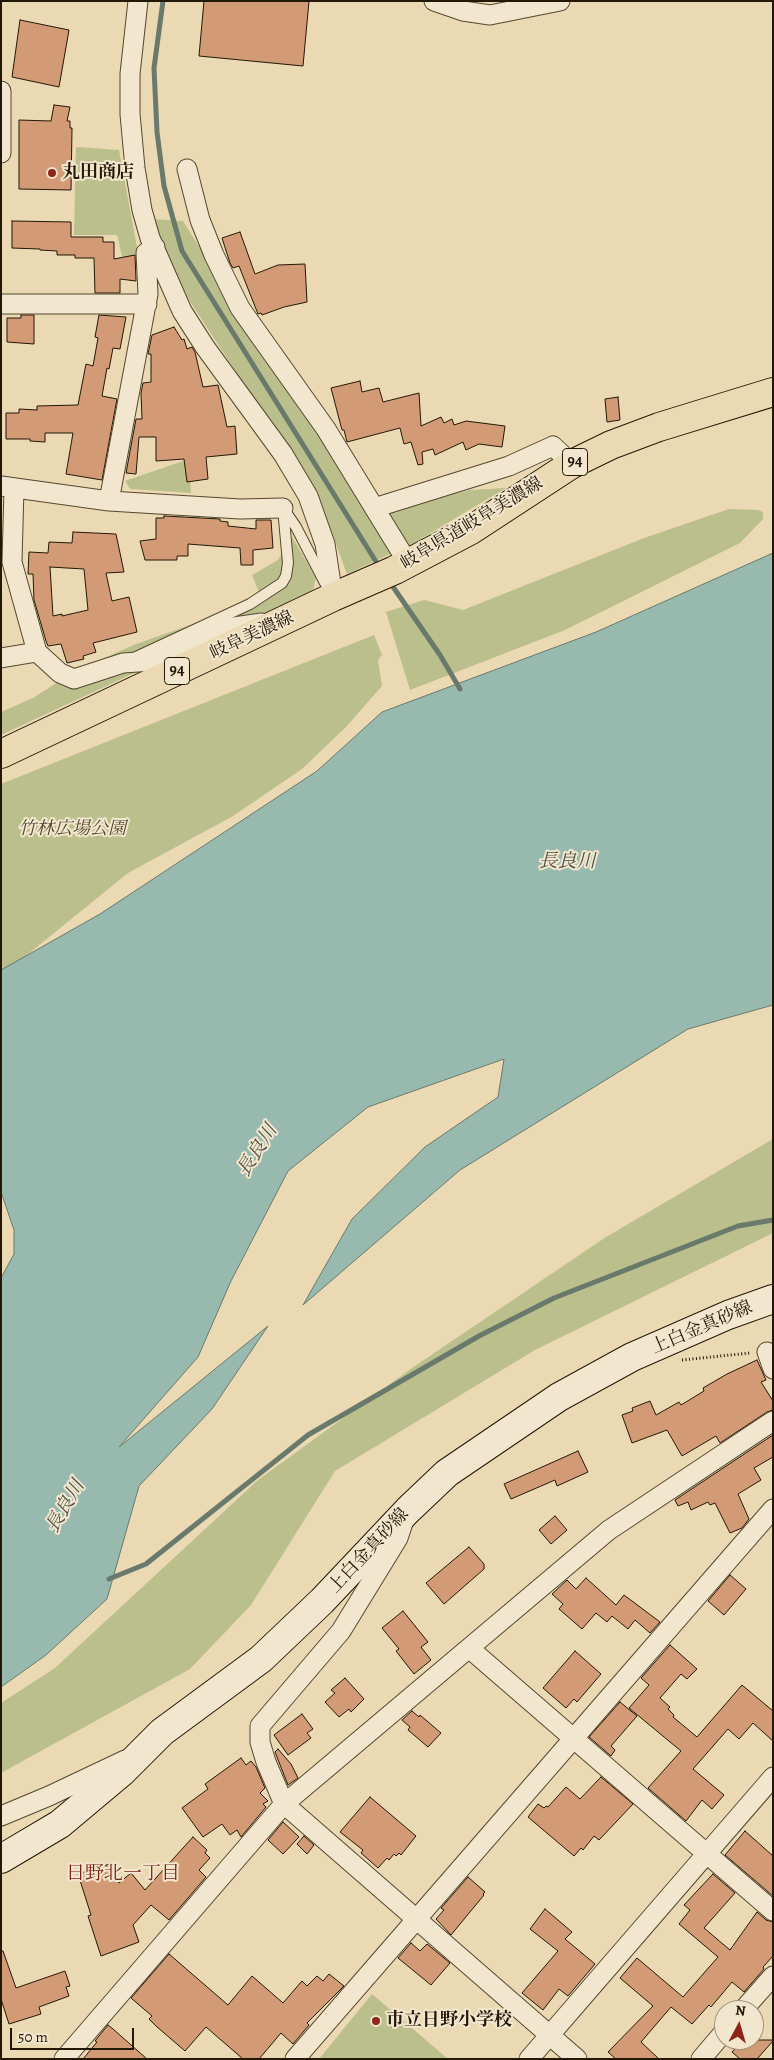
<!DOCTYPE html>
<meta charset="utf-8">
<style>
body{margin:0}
#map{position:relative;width:774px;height:2060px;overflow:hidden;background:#ebd9b3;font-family:Alegreya,serif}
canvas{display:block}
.frame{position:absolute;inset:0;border:2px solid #231706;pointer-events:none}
.north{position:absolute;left:714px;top:2000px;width:50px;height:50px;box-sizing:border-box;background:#f2e6ce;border:1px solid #9f937e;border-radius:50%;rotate:6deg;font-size:14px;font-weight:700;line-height:20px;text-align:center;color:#231706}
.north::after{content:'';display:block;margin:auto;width:18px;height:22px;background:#8f2418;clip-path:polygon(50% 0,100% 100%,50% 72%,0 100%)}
.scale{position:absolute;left:10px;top:2028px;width:124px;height:22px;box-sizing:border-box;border:2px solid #231706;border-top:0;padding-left:6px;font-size:15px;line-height:18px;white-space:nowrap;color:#231706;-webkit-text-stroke:4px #f2e6ce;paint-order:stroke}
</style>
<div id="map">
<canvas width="774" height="2060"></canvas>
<div class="frame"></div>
<div class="north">N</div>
<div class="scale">50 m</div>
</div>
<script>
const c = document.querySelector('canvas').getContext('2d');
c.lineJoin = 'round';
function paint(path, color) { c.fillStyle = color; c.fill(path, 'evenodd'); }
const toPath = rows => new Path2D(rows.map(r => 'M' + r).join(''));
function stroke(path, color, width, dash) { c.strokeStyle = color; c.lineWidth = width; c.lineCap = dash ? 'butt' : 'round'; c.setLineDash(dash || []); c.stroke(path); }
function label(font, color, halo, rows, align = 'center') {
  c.font = font + ' Alegreya,"Noto Serif JP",serif'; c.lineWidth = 4; c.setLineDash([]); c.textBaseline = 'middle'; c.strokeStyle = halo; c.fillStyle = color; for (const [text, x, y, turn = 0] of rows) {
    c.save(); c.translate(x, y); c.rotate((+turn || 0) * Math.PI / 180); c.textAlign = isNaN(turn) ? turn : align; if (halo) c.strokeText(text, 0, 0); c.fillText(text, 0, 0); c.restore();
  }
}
paint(toPath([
 [76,147,119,150,140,264,124,264,117,235,74,235],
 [151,219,183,221,369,516,470,490,506,488,412,544,347,574,320,501,178,283,155,222],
 [189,459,191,493,130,489,125,481],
 [729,509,758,510,763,512,763,519,740,543,565,630,410,690,386,612,424,600,463,610,644,538],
 [292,537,316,578,313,590,1,735,1,712,33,698,75,671,136,644,262,600,252,575,278,560],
 [374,635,382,655,378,660,382,686,346,727,302,769,233,816,128,873,1,976,1,784],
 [773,1139,773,1233,535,1350,335,1471,251,1605,190,1669,1,1773,1,1703,55,1668,258,1480,412,1368,606,1237],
 [372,1994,448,2059,319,2059]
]), '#babf8b');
const water = toPath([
 [773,553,773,1005,688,1029,460,1170,303,1305,352,1219,425,1147,498,1097,504,1059,368,1107,288,1171,231,1281,198,1357,119,1447,268,1326,212,1409,139,1486,107,1599,46,1655,1,1687,1,1278,14,1254,14,1230,1,1192,1,970,100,914,317,771,382,712,596,632,773,553]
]);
paint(water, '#98baae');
stroke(water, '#69796b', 1);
stroke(toPath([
 [163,1,154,68,157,132,164,186,182,251,380,568],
 [389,581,440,655,460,689],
 [109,1579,146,1564,308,1435,479,1336,554,1298,738,1226,773,1220]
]), '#69796b', 5);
const building = toPath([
 [204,1,309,1,303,66,199,56,204,1],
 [20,20,69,30,59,87,12,77,20,20],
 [54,105,70,107,67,121,70,121,70,128,72,128,71,190,19,189,19,120,51,121,54,105],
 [12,221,71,222,71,237,103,237,103,242,114,242,114,259,135,255,136,281,120,279,120,293,95,293,94,258,75,258,75,255,57,255,57,251,40,250,40,249,12,248,12,221],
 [240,232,255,274,278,265,305,264,307,302,284,307,262,315,261,313,258,314,239,266,233,268,230,263,222,238,240,232],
 [21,315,34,315,34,344,7,342,7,318,21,318,21,315],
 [99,315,126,317,120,349,113,348,109,369,107,368,102,396,117,399,102,480,66,474,73,433,45,433,45,442,30,441,30,439,6,439,6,413,19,413,19,409,37,410,37,406,78,405,86,364,93,366,98,338,95,337,99,315],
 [174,327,182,340,184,339,187,349,192,347,195,352,203,387,218,385,227,427,235,426,237,454,206,457,208,479,187,482,184,459,156,461,156,437,139,437,136,474,126,473,136,419,142,419,141,393,143,383,151,382,151,354,148,354,152,335,174,327],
 [360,381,362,392,379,388,383,402,419,393,421,426,441,417,444,423,452,419,454,425,466,421,505,426,502,447,479,444,466,450,463,442,435,455,433,449,422,452,423,464,418,465,411,442,404,444,400,428,347,442,344,430,342,430,331,388,360,381],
 [618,397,620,420,607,422,605,399,618,397],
 [164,516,220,519,220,521,228,522,228,526,256,529,256,520,271,520,273,548,253,550,253,565,241,565,240,548,188,544,188,556,177,556,177,560,145,560,140,541,156,539,156,518,164,518,164,516],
 [73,532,116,534,124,572,106,573,112,601,129,597,137,632,93,643,96,652,83,656,84,659,67,663,61,644,48,646,46,641,34,600,33,574,28,574,29,552,48,553,49,542,72,543,73,532],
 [50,567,84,569,88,610,62,616,62,614,53,616,50,567],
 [757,1360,766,1380,761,1382,773,1401,773,1410,767,1412,720,1443,716,1436,682,1456,667,1430,632,1443,622,1415,633,1411,632,1408,650,1401,656,1415,679,1402,681,1405,704,1391,703,1388,727,1374,757,1360],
 [773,1435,773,1457,754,1468,761,1480,738,1494,749,1519,742,1528,730,1533,715,1503,710,1505,708,1502,691,1510,688,1502,678,1506,675,1500,773,1435],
 [578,1451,588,1472,557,1486,555,1480,511,1499,504,1484,578,1451],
 [555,1516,567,1530,551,1544,539,1530,555,1516],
 [469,1547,484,1564,484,1569,444,1604,426,1583,469,1547],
 [730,1575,746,1589,724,1615,708,1601,730,1575],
 [586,1578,616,1605,624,1595,660,1622,650,1633,635,1620,628,1629,612,1616,607,1622,596,1613,582,1629,559,1609,563,1604,552,1594,567,1580,576,1589,586,1578],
 [403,1611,428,1642,421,1647,431,1660,414,1674,396,1651,399,1649,382,1628,403,1611],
 [670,1645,697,1669,687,1679,681,1674,660,1698,670,1707,668,1709,674,1715,673,1717,697,1737,742,1685,773,1711,773,1741,753,1723,739,1739,728,1729,693,1769,724,1795,712,1809,702,1800,686,1821,648,1788,681,1751,629,1708,649,1685,641,1678,670,1645],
 [575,1651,601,1674,577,1702,574,1699,566,1708,543,1688,575,1651],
 [345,1678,364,1699,351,1712,349,1709,339,1717,325,1702,335,1693,331,1690,345,1678],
 [620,1702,637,1716,611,1746,615,1750,611,1756,589,1737,620,1702],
 [412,1711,419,1717,420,1715,441,1733,428,1747,408,1730,410,1727,402,1720,412,1711],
 [302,1714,313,1729,307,1733,311,1738,288,1755,274,1735,302,1714],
 [278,1749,291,1764,298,1778,288,1785,275,1752,278,1749],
 [241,1758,246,1765,251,1761,256,1767,265,1788,260,1793,268,1801,263,1804,266,1807,241,1837,237,1830,230,1835,222,1824,203,1837,182,1808,208,1789,205,1784,241,1758],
 [601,1777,633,1804,599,1840,594,1836,583,1850,581,1848,574,1856,528,1817,538,1804,544,1808,546,1806,548,1807,566,1787,580,1799,601,1777],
 [370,1797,416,1836,401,1855,399,1853,396,1856,394,1854,389,1860,387,1858,378,1868,361,1853,363,1850,340,1832,370,1797],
 [283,1822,299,1837,283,1854,268,1840,283,1822],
 [745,1831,773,1856,773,1896,725,1855,745,1831],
 [304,1836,314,1845,307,1854,297,1844,304,1836],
 [193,1837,207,1850,205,1853,210,1858,199,1870,206,1877,169,1920,151,1905,133,1925,139,1942,101,1956,88,1916,91,1915,78,1874,113,1863,119,1883,131,1873,145,1890,193,1837],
 [713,1874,735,1893,704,1928,730,1950,757,1912,766,1920,773,1922,773,1956,763,1967,764,1969,744,1992,732,1982,711,2007,709,2005,692,2024,671,2007,641,2042,659,2059,616,2059,608,2052,653,2006,620,1978,637,1958,683,1997,718,1957,679,1924,690,1910,684,1905,713,1874],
 [468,1877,485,1892,483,1894,484,1895,451,1935,436,1919,444,1910,441,1908,468,1877],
 [545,1909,572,1932,565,1939,595,1964,568,1996,559,1989,543,2010,522,1993,558,1951,530,1929,545,1909],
 [411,1943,420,1951,427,1944,450,1963,431,1985,398,1958,411,1943],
 [1,1951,3,1951,16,1988,65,1971,70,1986,66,1987,69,1996,39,2007,41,2014,9,2024,1,1999,1,1951],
 [169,1954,228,2005,252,1976,283,2003,302,1981,307,1986,317,1976,323,1981,329,1974,344,1986,307,2023,309,2025,293,2044,281,2033,259,2059,243,2059,206,2027,185,2051,156,2026,149,2019,152,2016,131,1998,169,1954],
 [108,2025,113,2029,147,2059,83,2059,97,2042,95,2041,108,2025],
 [743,2040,773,2040,773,2041,757,2059,740,2059,732,2052,743,2040]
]);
paint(building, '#d29b75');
stroke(building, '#231706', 1);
const lane = toPath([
 [283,508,296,527,325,583],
 [136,657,250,604,282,583,286,576,288,563,283,508]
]);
const street = toPath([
 [138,1,130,74,130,114,135,168,142,210,150,238,182,311,205,347,283,454,308,496,325,544,333,597],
 [434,1,463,11,490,15,560,1],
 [1,91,1,153],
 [187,169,200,220,214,255,240,308,326,429,408,563],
 [1,304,147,304],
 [1,486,109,501,240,509,283,508],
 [109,501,148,294,146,253,155,247],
 [374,508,509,466,553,446,572,464],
 [37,652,60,673,74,679,123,663,153,661,234,627,262,623],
 [1,658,37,652,12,562,14,488],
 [767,1352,773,1369],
 [403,1523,398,1538,341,1631,260,1726,260,1742,266,1762,284,1804,577,2059],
 [469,1648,773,1911],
 [1,1816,49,1796,125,1760],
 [743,2010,773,1976],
 [64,2059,284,1804,609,1530,773,1421],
 [295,2059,773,1509],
 [529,2059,773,1777],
 [701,2059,724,2032]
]);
const secondary = toPath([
 [1,1859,60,1824,122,1772,162,1732,261,1659,322,1601,408,1510,447,1473,559,1397,632,1357,728,1315,773,1299]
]);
const primary = toPath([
 [1,754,333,597,395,570,471,530,572,464,611,445,659,427,773,392]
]);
stroke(lane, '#554831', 12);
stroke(street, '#554831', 21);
stroke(secondary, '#231706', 30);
stroke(primary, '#231706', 30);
stroke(toPath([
 [682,1360,750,1353]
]), '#231706', 3, [1, 2.5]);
stroke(lane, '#f2e6ce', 10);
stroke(street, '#f2e6ce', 19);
stroke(secondary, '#f2e6ce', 28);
stroke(primary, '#ebd9b3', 28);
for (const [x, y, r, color] of [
 [52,173,5,"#8f2418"],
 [376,2021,5,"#8f2418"]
]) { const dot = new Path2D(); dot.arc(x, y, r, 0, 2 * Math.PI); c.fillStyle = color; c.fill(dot); stroke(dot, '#f2e6ce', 2); }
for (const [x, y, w] of [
 [575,462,25],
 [177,671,25]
]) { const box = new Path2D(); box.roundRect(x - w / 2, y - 13.5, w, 27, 4); c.fillStyle = '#f2e6ce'; c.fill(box); stroke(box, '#231706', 1); }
label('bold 16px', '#231706', null, [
 ["94",575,462],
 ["94",177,671]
]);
label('bold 18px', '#231706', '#f2e6ce', [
 ["丸田商店",62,173],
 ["市立日野小学校",386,2021]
], 'left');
label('18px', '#231706', '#f2e6ce', [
 ["岐阜県道岐阜美濃線",472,524,-31],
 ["岐阜美濃線",252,636,-25],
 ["上白金真砂線",702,1328,-23],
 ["上白金真砂線",369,1551,-47]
]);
label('italic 18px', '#50492e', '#f2e6ce', [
 ["竹林広場公園",72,830]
]);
label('italic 19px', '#4c5041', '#f2e6ce', [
 ["長良川",567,862],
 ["長良川",258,1151,-58],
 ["長良川",66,1507,-60]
]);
label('19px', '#7a1f14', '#f2e6ce', [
 ["日野北一丁目",123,1874]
]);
</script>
